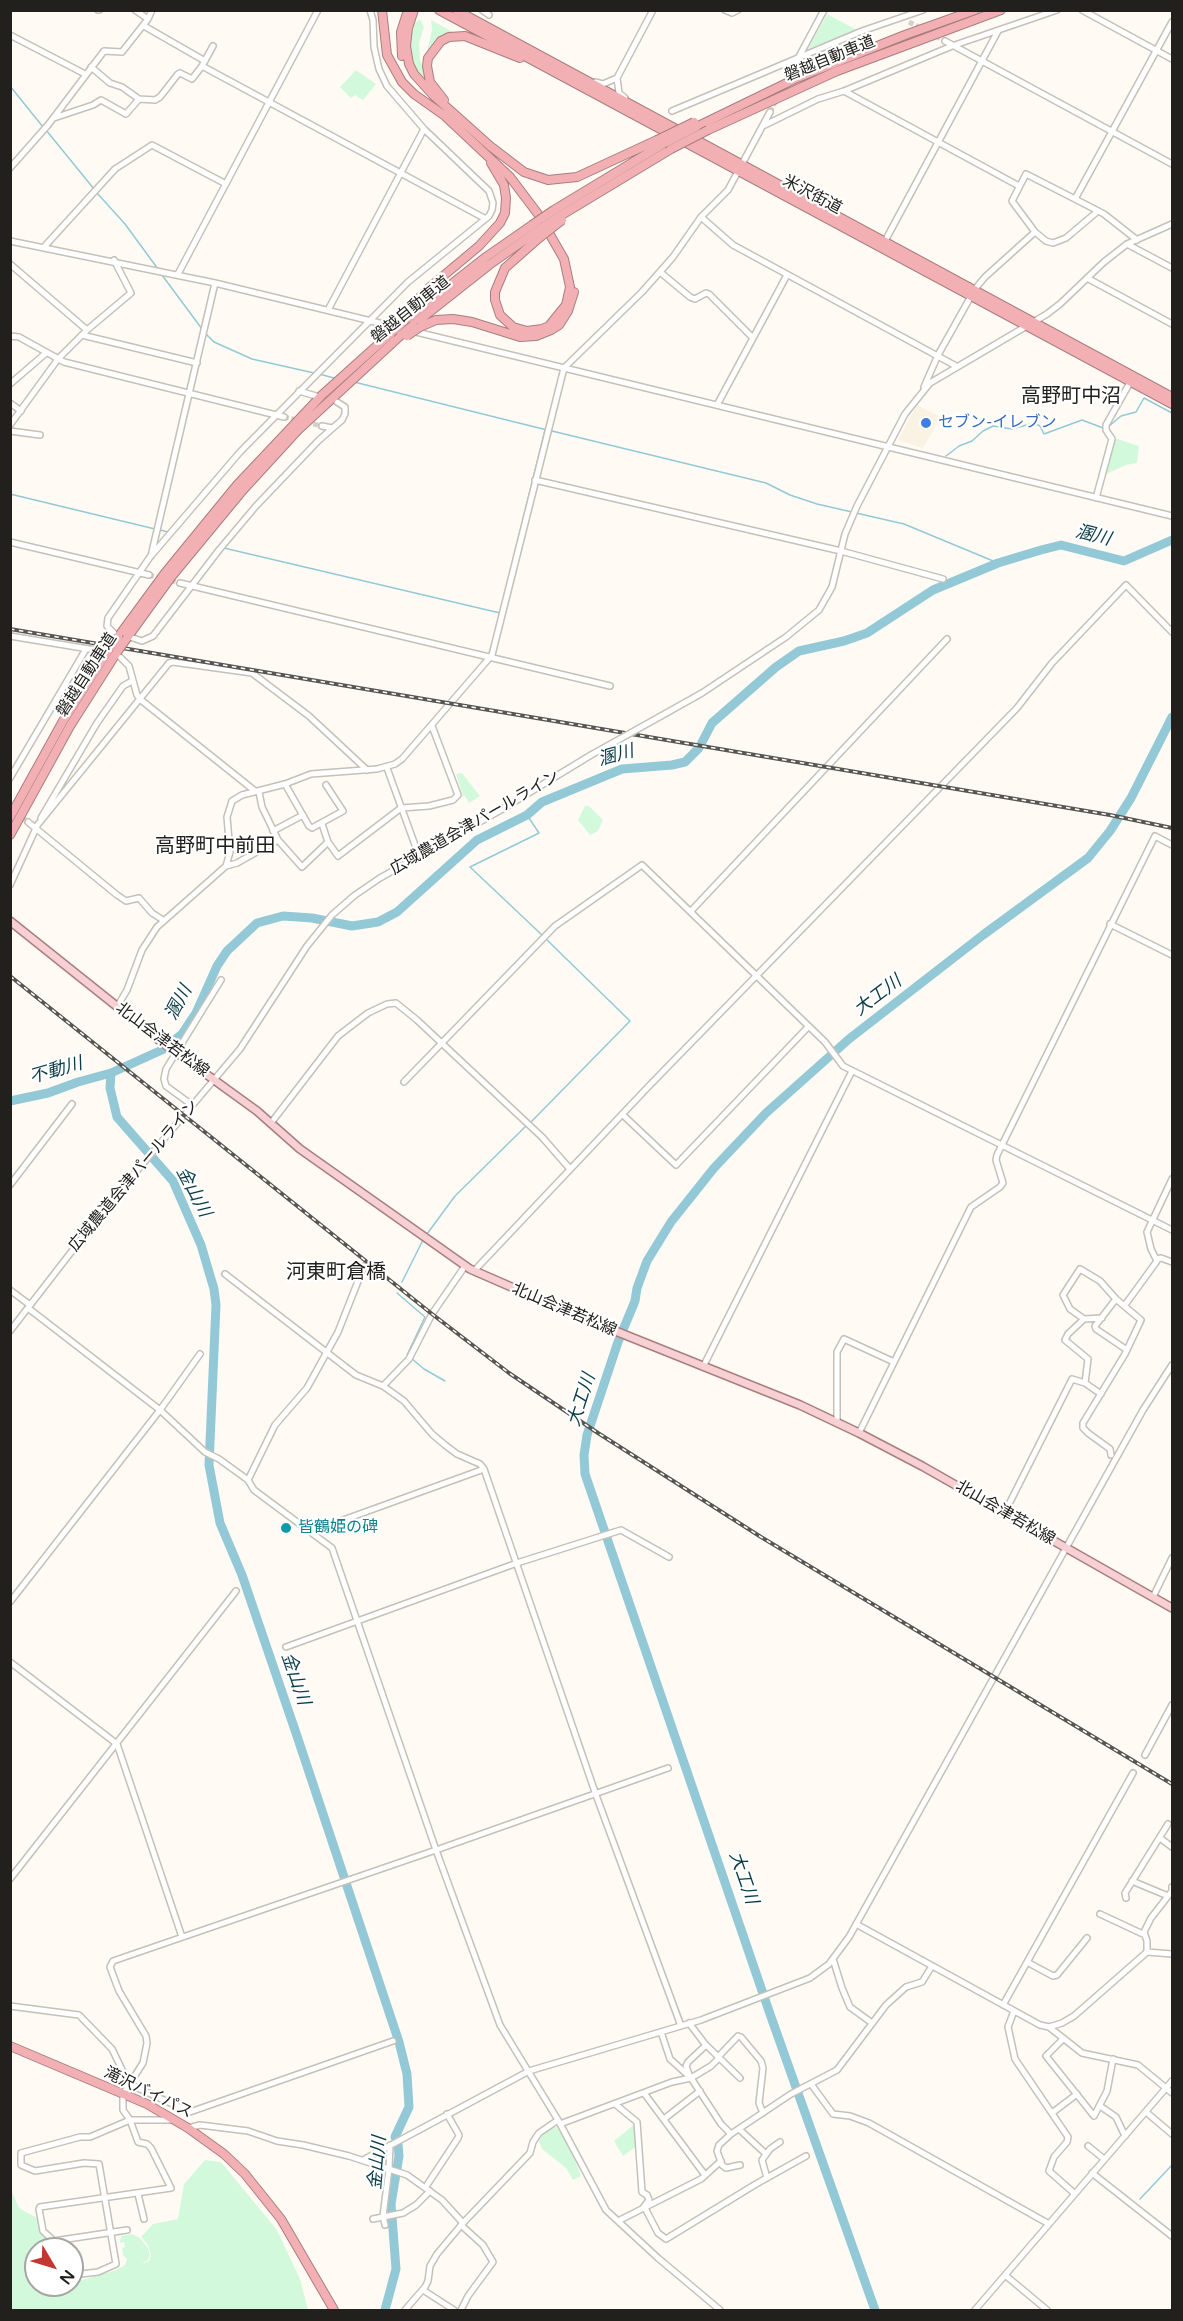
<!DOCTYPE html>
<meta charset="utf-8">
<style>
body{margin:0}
#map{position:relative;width:1183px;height:2321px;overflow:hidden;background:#fffbf4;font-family:"Varela Round",sans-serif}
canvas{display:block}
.frame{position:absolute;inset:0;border:12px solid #21201c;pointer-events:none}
.north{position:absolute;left:24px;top:2237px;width:60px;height:60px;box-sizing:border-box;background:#fff;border:2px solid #a6a6a4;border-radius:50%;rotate:128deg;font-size:16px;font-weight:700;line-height:24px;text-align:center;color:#21201c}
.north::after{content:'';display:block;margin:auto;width:21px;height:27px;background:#c43630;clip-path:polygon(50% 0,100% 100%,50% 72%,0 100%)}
</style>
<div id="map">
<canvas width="1183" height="2321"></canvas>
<div class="frame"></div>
<div class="north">N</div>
</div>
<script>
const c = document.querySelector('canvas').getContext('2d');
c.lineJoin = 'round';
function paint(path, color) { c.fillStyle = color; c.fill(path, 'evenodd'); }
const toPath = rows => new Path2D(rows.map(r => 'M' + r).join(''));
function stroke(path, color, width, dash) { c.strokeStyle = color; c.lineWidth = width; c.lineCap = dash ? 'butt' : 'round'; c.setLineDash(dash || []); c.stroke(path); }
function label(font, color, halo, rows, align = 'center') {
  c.font = font + ' "Varela Round","Noto Sans JP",sans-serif'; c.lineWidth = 4.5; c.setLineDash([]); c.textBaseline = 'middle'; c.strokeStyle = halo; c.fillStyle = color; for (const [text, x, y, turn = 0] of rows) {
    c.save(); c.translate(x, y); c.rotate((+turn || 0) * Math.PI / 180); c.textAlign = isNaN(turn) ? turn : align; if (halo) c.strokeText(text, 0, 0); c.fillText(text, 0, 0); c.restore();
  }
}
paint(toPath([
 [917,405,941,417,923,448,898,440]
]), '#faf2e2');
paint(toPath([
 [827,14,859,31,808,49],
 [420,19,424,27,419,43,420,59,427,82,419,80,409,60,408,42,415,23],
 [431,20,453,32,439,38,427,51,432,30],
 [356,70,376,84,363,100,355,95,351,98,340,87],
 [1114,438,1139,446,1137,463,1126,465,1104,475],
 [462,773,480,796,469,803,465,796,463,796,456,774],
 [585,806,589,806,603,820,598,831,590,835,578,820],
 [636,2123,637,2146,623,2156,614,2141],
 [553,2126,557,2128,568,2143,581,2176,573,2180,566,2168,542,2149,539,2141,544,2134],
 [205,2160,221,2162,277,2230,300,2279,308,2310,11,2310,11,2190,19,2208,37,2218,40,2232,54,2249,36,2249,36,2285,72,2285,72,2283,116,2270,125,2265,127,2259,123,2255,122,2248,125,2247,124,2242,120,2243,121,2236,132,2234,140,2238,148,2248,150,2255,148,2260,141,2264,149,2261,151,2255,148,2245,141,2237,153,2224,178,2219,184,2184]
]), '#d3f9dc');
stroke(toPath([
 [10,86,43,127],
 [46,130,94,189],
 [97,193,125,224,158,269],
 [162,275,202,329],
 [205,333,214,342,252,359,314,373],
 [319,374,334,378],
 [354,382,547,430],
 [1108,427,1121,416,1136,412,1144,398,1172,413],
 [552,431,766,483,790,495,817,504,904,524,998,563],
 [946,456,959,446,972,441,983,431,993,426,1012,429,1034,423,1040,426,1044,434,1082,420,1103,428],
 [10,494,155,529],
 [160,530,168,532],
 [224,548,500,613,545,430],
 [527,815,539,833,470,867,542,935],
 [531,1122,630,1021,546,939],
 [427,1234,455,1196,527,1125],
 [402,1282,423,1240],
 [397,1293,425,1317,407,1355],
 [411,1358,424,1369,445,1381],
 [1140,2199,1172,2165]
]), '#93c9d6', 1.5);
stroke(toPath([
 [111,1073,110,1088,117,1117,173,1181,201,1245,214,1289,216,1305,209,1465,220,1523,242,1575,297,1736,399,2042,407,2074,409,2107,395,2137,398,2144,399,2156,391,2204,396,2269,385,2310],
 [10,1101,48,1093,78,1082,111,1073,164,1049,182,1034,196,1013,217,966,227,951,257,923,283,916,312,918,352,926,378,922,397,912,477,840,527,815,542,802,622,769,672,765,685,762,699,748,712,723,776,667,799,651,844,641,867,633,933,590,998,563,1041,550,1061,545,1124,561,1172,540],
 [875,2310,770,2014,585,1474,584,1455,587,1435,618,1342,635,1301,637,1288,647,1261,671,1222,714,1168,766,1113,849,1039,983,935,1088,858,1110,831,1131,798,1172,717]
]), '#93c9d6', 9);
stroke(toPath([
 [909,22,945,41],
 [770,112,793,68],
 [284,417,322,426],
 [149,575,180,583],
 [10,808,28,822]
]), '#d3cfc9', 5, [5, 2.5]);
const minor = toPath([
 [98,10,99,10],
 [135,10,148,19,152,10],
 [482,10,489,15],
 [725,10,732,13,738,10],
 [1082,10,1172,59],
 [144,26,205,61],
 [10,35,85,74],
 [945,41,1172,164],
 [202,66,484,218],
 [91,67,110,83,122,87,139,99],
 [793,68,824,10],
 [595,82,603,84,617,78],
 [844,91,1019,186],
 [625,98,619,93,617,78,653,10],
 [672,111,862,31,923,10],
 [54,118,93,105,101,100,126,114,139,99,155,100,160,97,178,74,180,73,192,79,202,66,213,46],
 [765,125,818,99,844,91,952,46,1057,10],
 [10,168,48,125,104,51,122,52,148,19],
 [1075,199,1172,22],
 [1098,211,1066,238,1053,243,1046,241,1035,232,1012,201,1026,174,1075,199,1104,214,1137,240],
 [701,217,733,245,956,366],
 [10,241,215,283,1172,516],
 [885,241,998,31],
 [1127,244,1172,268],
 [44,247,115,169,152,145,226,184],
 [10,264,87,330],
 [660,272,690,297,695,299,706,293,709,294,753,338],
 [178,274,318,10],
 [1087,278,1172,324],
 [328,310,424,129],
 [82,335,197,363],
 [10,336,19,337,64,362,284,417],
 [10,384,46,353],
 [924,387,938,355,975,289,985,277,1035,232],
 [299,391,316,396],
 [10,403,21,411],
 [717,405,787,275],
 [10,425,58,359,87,330,131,293,114,260],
 [322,426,332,428],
 [10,431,40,435],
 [535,480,841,551,943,579],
 [1096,498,1112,439,1106,430,1106,425,1132,379],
 [10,542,149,575],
 [151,556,215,283],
 [180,583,610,686],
 [114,633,107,626,108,618,150,557,240,452,408,282,489,216,492,210,493,203,489,191,424,129,387,86,379,69,374,47,373,20,370,10],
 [10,636,101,651],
 [133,638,142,641,153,636,219,550,256,506,319,440,342,420,345,414,345,407,337,402],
 [120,657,129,666,137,695,141,700,255,791],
 [661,716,702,693,786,637,819,610,832,587,845,534,857,506,905,414,930,383,1047,314,1060,304,1104,262,1127,244,1172,224],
 [387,768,419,856],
 [10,778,86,649],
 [285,784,309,826,312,828,343,811,326,785],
 [259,792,262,807,278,840,302,867,328,842],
 [41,818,97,723,123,686,132,681],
 [28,822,117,895,126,901,139,898,152,913,163,920],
 [322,824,328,842,338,856,401,808,429,806,453,800,458,795,432,726],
 [35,828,169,663,173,662,252,673,309,716,367,770],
 [273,831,303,815],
 [226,866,237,863,278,840],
 [10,885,37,826],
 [691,911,947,639],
 [1110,924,1172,955],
 [117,1007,127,990,142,950,157,927,226,866,230,852,227,817,232,801,242,795,285,784,311,774,377,769,395,764,402,759,492,655,564,368,642,292,673,257,701,217,728,190,770,112],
 [404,1082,555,926,642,865,825,1042,843,1066,1172,1230],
 [192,1105,166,1086,164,1079,166,1069,221,980],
 [623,1115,676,1165,808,1027],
 [271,1123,338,1036,368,1013,387,1004,396,1003,417,1020,542,1137,570,1169],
 [10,1185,72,1104],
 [1156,1259,1161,1258,1172,1262],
 [474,1271,648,1087,1017,708,1052,663,1126,585,1172,632],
 [225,1274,356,1375,383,1386,409,1359,432,1314,465,1266],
 [10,1290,30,1305],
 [1116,1299,1095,1326,1096,1329,1127,1350],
 [1125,1305,1157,1261,1151,1249,1147,1232,1172,1179],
 [28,1308,160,1410,205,1452,219,1459,248,1480,254,1490,332,1548,436,1850,500,2025,558,2120,606,2210,658,2258,720,2310],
 [1084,1319,1102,1318],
 [10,1331,103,1211,240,1049,307,946,332,915,355,895,380,878,499,811,591,755],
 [703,1367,852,1071],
 [1085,1383,1088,1359,1065,1340,1068,1334,1084,1319,1070,1309,1063,1295,1080,1269,1100,1281,1116,1299,1141,1320,1125,1354,1083,1423,1083,1428,1088,1433,1110,1449,1111,1455],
 [383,1386,404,1401,432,1434,445,1445,457,1454,480,1464,484,1469,596,1795,681,2026],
 [837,1423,837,1352,844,1339,894,1362],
 [859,1433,967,1215,971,1207,1000,1187,1003,1183,996,1160,997,1155,1155,836,1172,845],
 [248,1480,275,1425,307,1388,338,1332,364,1266],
 [1005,1512,1072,1379,1085,1383,1101,1394],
 [310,1532,484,1469],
 [1153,1597,1172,1558],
 [10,1602,160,1410,200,1354],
 [286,1647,517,1563,621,1530,669,1557],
 [10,1662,117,1744,182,1937],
 [1145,1755,1172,1705],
 [1160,1838,1172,1847],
 [10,1879,236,1591],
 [1132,1881,1168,1896],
 [1126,1898,1125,1893,1168,1824],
 [1100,1914,1145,1935],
 [856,1924,1040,2025,1049,2027,1062,2023,1074,2016,1147,1952,1147,1941,1144,1932,1151,1918,1172,1891,1172,1887],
 [1147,1952,1172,1954],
 [833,1959,842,1988,850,2007,872,2023],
 [1027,1962,1053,1976,1057,1975,1087,1938],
 [1003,2005,1133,1773],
 [10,2006,79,2015,112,2049,129,2084,190,2112,393,2041],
 [1014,2011,1008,2027,1015,2059,1068,2137,1067,2142,1054,2157,1049,2171,1074,2193],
 [689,2023,705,2044,740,2078],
 [1049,2027,1082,2053,1138,2065,1172,2093],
 [661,2032,670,2059,691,2078,721,2124,731,2134],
 [1063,2039,1046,2056,1094,2116,1107,2091,1113,2059],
 [718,2057,738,2036,741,2037,761,2061,763,2068,759,2103,763,2113],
 [690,2077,686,2066,688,2062,706,2045],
 [811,2084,833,2114,850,2116,869,2123,1049,2224],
 [644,2093,705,2175],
 [615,2104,637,2122,642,2192,647,2195,649,2200,643,2208],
 [1100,2106,1116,2117,1125,2136],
 [1146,2112,1172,2134],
 [1052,2113,1077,2094],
 [664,2119,700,2091],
 [560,2124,672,2082,691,2078,711,2066,719,2058],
 [188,2128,200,2125,248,2131,277,2141,303,2145,349,2156,407,2175,442,2200,463,2223],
 [739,2129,766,2154],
 [1088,2146,1104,2159],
 [363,2160,529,2071,701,2020,810,1978,829,1964,849,1937,1143,1410,1172,1365],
 [740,2165,726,2168,722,2165,717,2151,719,2145,731,2134,791,2094,837,2070,886,2005,906,1987,922,1982,932,1966],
 [1092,2173,1172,2236],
 [767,2178,762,2160,770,2149,780,2142],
 [425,2188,458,2138,459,2135,447,2114],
 [138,2194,144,2219],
 [645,2208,658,2233,666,2239,756,2184,806,2156],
 [373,2219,403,2213,416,2205,430,2191],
 [618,2221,701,2179,721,2161],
 [385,2225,383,2216,389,2169,390,2145],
 [461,2225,483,2245,493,2262,468,2296,461,2310],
 [127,2230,54,2241,43,2231,39,2209,40,2207,171,2188,151,2148,147,2144,138,2142,130,2120,123,2110,123,2094,143,2063,147,2043,146,2036,119,1991,110,1967,113,1961,436,1850,668,1768],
 [72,2275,98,2272,116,2264,99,2164,84,2163,35,2171,21,2165,21,2153,80,2137,90,2137,130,2120,171,2120],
 [1005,2275,1047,2310],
 [423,2290,454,2310],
 [405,2310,425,2287,428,2281,430,2266,437,2254,463,2223,530,2153,533,2142,539,2133,558,2120],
 [975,2310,1172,2081]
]);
const major = toPath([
 [10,921,159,1040,257,1111,300,1149,470,1269,578,1316,800,1405,859,1433,922,1466,1172,1608]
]);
const highway = toPath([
 [382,10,387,55,402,82,414,94,445,116,510,177,538,214,564,259,570,287,566,305,549,326,542,329,527,331,513,327,500,315,495,300,495,292,505,268,539,238],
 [414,10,408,28,406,46,409,64,414,74,433,95,490,146,524,172,548,180,577,177,657,140],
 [439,10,1172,404],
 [456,10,1172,397],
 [402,56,401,32,408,10],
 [444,100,430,82,427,66,428,58,441,41,449,37,465,36,520,58],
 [696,127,797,78,905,35,975,10],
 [708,130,837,71,1001,10],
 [554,210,663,144],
 [560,216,671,149],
 [395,322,430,287,479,246,500,223,505,213,506,198,504,185,491,163],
 [402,323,486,257,532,225],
 [413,325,489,265,536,232],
 [420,327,436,320,453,319,472,322,520,337,536,336,551,330,559,325,568,311,574,292],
 [118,637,165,573,237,485,322,395,391,333],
 [127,638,172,576,243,490,298,430,401,335],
 [10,817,63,721,109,649],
 [10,835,70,726,117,652],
 [10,2046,147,2104,188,2128,224,2154,245,2174,281,2219,334,2310]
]);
stroke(minor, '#c5c1b8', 8);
stroke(major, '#a97e7f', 10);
stroke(highway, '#a97e7f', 10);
stroke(minor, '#fff', 5);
stroke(major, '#f7d0d3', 7);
stroke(highway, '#f2b0b5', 8);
const rail = toPath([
 [10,629,1110,815,1172,828],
 [10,976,432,1314,509,1373,598,1433,761,1537,1172,1784]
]);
stroke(rail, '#585652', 4);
stroke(rail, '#fff', 1.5, [4.5]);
const minorBridge = toPath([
 [591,755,661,716]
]);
const highwayBridge = toPath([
 [657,140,694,122],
 [663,144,696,127],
 [671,149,708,130],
 [532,225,554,210],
 [536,232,558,217],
 [539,238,562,220],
 [385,331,395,322],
 [391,333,402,323],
 [401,335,413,325],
 [407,336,420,327],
 [109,649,118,637],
 [117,652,127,638]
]);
stroke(minorBridge, '#c5c1b8', 8, []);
stroke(highwayBridge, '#a97e7f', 10, []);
stroke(minorBridge, '#fff', 5);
stroke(highwayBridge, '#f2b0b5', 8);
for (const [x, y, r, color] of [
 [926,423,6,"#3f7fe0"],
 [286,1528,6,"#0f9aa8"]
]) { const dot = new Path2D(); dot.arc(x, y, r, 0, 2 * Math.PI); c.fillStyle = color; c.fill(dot); stroke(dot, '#fff', 2); }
label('16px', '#21201c', '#fff', [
 ["磐越自動車道",830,59,-22],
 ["米沢街道",812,195,28],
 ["磐越自動車道",411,310,-39],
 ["磐越自動車道",87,675,-57],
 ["広域農道会津パールライン",475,823,-30],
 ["北山会津若松線",162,1040,37],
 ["広域農道会津パールライン",134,1176,-50],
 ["北山会津若松線",564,1310,23],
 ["北山会津若松線",1005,1513,30],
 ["滝沢バイパス",148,2093,26]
]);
label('16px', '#366cbe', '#fff', [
 ["セブン-イレブン",938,423]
], 'left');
label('16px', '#0d838f', '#fff', [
 ["皆鶴姫の碑",298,1528]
], 'left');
label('italic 18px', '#0b3d47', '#fff', [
 ["溷川",1093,536,14],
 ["溷川",616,756,-15],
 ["大工川",878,996,-37],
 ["溷川",179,1003,-62],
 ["不動川",56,1071,-16],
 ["金山川",193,1192,62],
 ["大工川",582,1400,-72],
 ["金山川",295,1679,71],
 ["大工川",743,1878,71],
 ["金山川",378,2163,-85]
]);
label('20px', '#21201c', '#fff', [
 ["高野町中沼",1071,397],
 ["高野町中前田",215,847],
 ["河東町倉橋",336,1273]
]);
</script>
